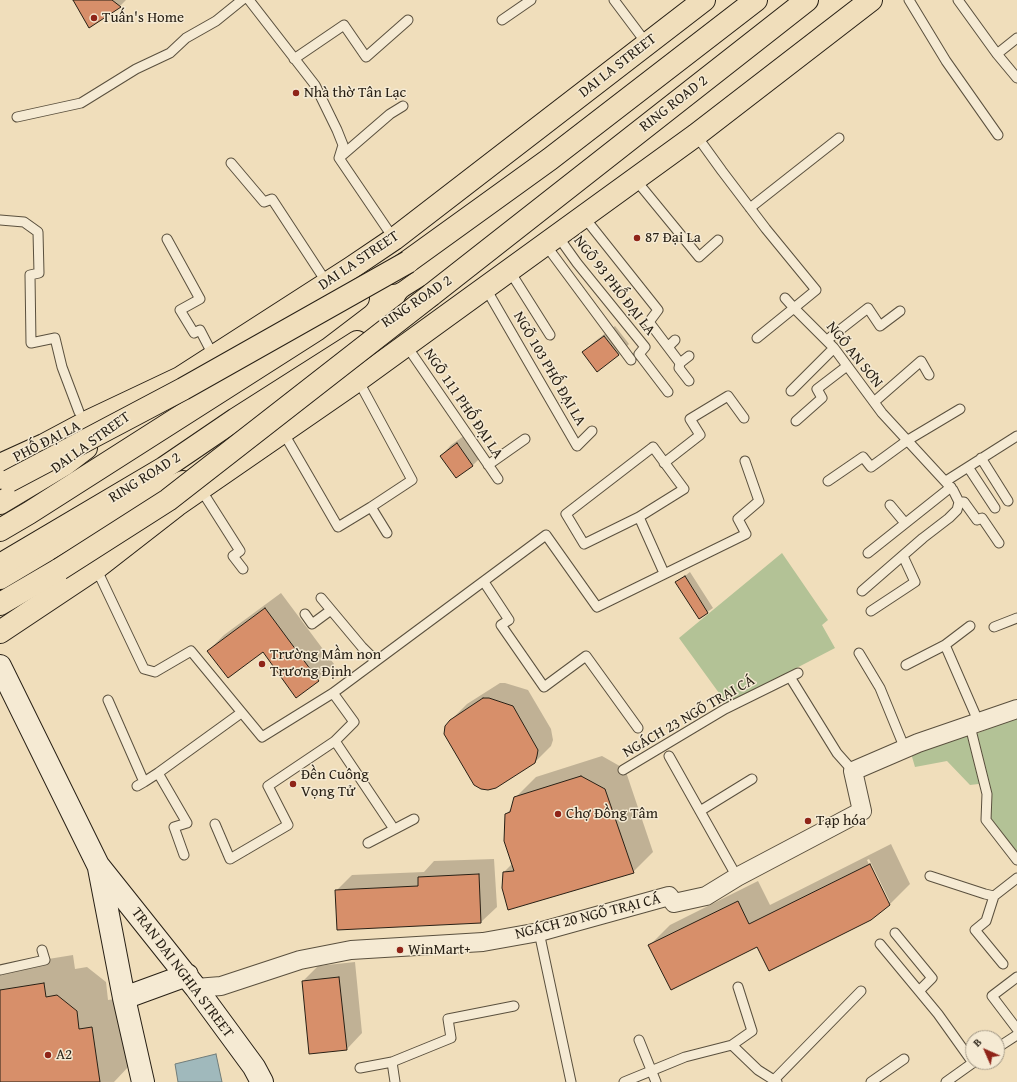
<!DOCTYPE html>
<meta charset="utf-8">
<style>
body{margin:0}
#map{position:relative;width:1017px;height:1082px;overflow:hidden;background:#f0debb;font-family:"Gentium Book Plus",serif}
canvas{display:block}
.north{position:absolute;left:965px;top:1030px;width:40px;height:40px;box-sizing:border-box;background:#f5ead3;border:1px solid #a39987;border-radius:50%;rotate:315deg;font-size:11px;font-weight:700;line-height:16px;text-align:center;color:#282015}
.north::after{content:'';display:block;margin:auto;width:14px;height:18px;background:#8f2418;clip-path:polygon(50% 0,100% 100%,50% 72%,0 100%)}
</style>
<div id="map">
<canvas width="1017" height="1082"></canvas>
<div class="north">B</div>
</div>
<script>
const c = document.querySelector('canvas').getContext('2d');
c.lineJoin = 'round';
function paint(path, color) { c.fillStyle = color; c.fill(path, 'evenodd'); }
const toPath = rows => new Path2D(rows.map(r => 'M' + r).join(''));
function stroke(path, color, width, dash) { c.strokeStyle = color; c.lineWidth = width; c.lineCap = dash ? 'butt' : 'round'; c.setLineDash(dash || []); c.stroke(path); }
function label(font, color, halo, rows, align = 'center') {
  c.font = font + ' "Gentium Book Plus",serif'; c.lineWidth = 3; c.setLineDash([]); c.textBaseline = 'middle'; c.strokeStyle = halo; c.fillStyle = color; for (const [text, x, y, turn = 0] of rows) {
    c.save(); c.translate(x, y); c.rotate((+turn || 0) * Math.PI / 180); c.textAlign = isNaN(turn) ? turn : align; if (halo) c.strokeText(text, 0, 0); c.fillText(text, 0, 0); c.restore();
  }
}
paint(toPath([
 [782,553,828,620,822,625,835,648,727,704,679,638],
 [1017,717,1017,853,989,819,976,734],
 [973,729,987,783,970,785,947,761,915,767,910,750]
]), '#b3c296');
const water = toPath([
 [216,1054,222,1082,178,1082,175,1064,216,1054]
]);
paint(water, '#a0b9bc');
stroke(water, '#707c79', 1);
paint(toPath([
 [74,0,126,0,120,6,89,27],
 [615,326,629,344,618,355,583,352,594,342],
 [468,433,483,455,473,465,456,477,441,456,451,445],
 [690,572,713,608,699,618,677,582],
 [281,593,334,664,318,680,263,651,208,651,224,635],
 [500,683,505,683,528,690,551,729,553,740,551,746,535,762,451,720,467,704],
 [602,756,625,769,653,852,633,872,504,872,512,864,506,814,512,808,515,798,536,777],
 [891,844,910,884,889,905,757,946,650,945,670,925,758,881,770,905],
 [869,859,890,902,887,902,867,860],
 [494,859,497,907,481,922,336,891,352,875,424,872,434,861],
 [73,955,75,969,87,967,106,982,108,1000,121,998,130,1065,114,1082,0,1082,0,971,5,966],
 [355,962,362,1033,347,1049,303,981,318,966]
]), '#0003');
const building = toPath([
 [73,0,112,0,121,7,89,28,73,0],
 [604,336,619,355,597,372,582,352,604,336],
 [457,443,473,466,456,478,440,456,457,443],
 [685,576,708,613,699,619,675,582,685,576],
 [265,608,319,681,296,698,263,652,228,678,207,651,265,608],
 [483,698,489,698,513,706,538,750,537,756,535,763,496,788,488,790,481,789,474,785,444,734,445,726,450,720,483,698],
 [581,776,605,789,634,873,508,910,502,888,503,872,514,871,504,841,505,814,510,812,514,797,581,776],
 [870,864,890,905,871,920,769,971,757,947,671,990,648,945,738,901,749,924,870,864],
 [479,874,481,923,337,930,335,890,418,886,418,877,479,874],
 [339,977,347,1050,309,1054,302,981,339,977],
 [44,983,46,997,57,995,77,1011,79,1029,92,1027,100,1082,0,1082,0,990,44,983]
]);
paint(building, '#d78f6a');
stroke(building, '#282015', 1);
const lane = toPath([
 [249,0,315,85,337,130,343,145,339,158,394,239],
 [614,0,647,44],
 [909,0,946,61,998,135],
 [958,0,997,54,1017,78],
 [502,20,531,0],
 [997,54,1017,38],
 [294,59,344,25,366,57,408,20],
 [17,117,81,103,136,69,170,53,186,38,216,21,242,0],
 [696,135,722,171,766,229,816,290,794,308,834,348,882,413,953,490,959,502,957,510,949,518,923,538,862,591],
 [339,158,390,114,403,106],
 [231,163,264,202,272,199,327,283],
 [635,179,699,257,718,240],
 [750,208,839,138],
 [584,217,658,310,649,322,680,363,679,368,689,381],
 [0,220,24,222,38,232,39,273,30,275,31,343,55,338,62,367,79,412],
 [557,235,577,263,645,347,639,354,668,392],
 [167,239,200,299,180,310,194,333,200,330,214,357],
 [545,244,631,360],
 [509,270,550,335],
 [485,287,577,446,592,431],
 [757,338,794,308,785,298],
 [827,340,868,308,880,326,900,311],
 [406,345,498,479],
 [668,347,675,340],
 [680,363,689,356],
 [791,391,834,348],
 [874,402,921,361,929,375],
 [796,421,822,398,817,389,847,366],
 [283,432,338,527,371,507,412,480,358,380],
 [653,447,684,489,639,517,584,544,566,514,653,447],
 [981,458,1008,501],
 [664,463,700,435,690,419,728,396,744,418],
 [488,465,525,439],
 [968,467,995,508],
 [828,481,863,457,871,467,908,440,960,409],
 [946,481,1017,436],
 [200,488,240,551,233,556,243,569],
 [959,502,964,502,977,520,982,518,999,543],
 [890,505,905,523],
 [371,507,387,533],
 [639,517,664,573],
 [868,553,951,487],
 [96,568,144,669,155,672,191,651,262,737,333,693,546,535,597,607,746,534,738,519,759,501,745,461],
 [484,582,509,620,501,625,544,687,586,656,638,728],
 [321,598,362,647,376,661],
 [871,611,915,582,903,556],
 [305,614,312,624,331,610],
 [994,627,1017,618],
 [945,645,979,723],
 [859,653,880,688,905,749],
 [906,665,945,645,970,626],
 [790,677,837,753,853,771],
 [108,700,144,782],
 [970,726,987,794,986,820,1017,860],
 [335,741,394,829],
 [669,756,737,877],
 [623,770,725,709,798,673],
 [158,773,187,823,174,827,184,855],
 [137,786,144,782,158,773,241,713],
 [700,811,752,779],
 [215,824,230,859,288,825,268,786,335,741,354,722,333,693],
 [368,843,414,819],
 [930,876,985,894,994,896],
 [539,932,571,1082],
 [895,933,932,978,919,991],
 [880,944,938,1014,973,1063],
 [1003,964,975,930,986,921,994,896,1017,878],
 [0,970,45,960,42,950],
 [1017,977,992,996,1017,1029],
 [639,1040,656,1082],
 [732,1045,752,1031,738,987],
 [997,1048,1017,1035],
 [392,1062,395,1082],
 [360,1068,392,1062,451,1038,448,1019,514,1006],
 [774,1080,861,991],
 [624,1082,685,1057,732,1045,758,1070,777,1082],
 [871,1082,904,1059],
 [946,1082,974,1062]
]);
const street = toPath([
 [196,988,221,986,300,960,351,950,483,942,539,932,669,896,674,903,706,896,737,877,862,811,853,771,918,743,1017,709]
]);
const secondary = toPath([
 [0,666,98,865,196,988,254,1067,262,1082],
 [99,868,124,998,143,1082],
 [124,998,187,975]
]);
const primary = toPath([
 [0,465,44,445,89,421,180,378,351,268,394,239,704,0],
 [0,503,65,464,86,448],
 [0,578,89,525,183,482],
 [0,632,96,568,177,505,358,380,696,135,871,0]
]);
const highway = toPath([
 [392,273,550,159,756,0],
 [415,305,431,295,807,0],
 [0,530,29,513,316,330,358,298],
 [0,565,164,468,236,419,357,342],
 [0,604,60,569]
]);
stroke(lane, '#5a503e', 11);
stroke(street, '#5a503e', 20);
stroke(secondary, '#282015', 24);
stroke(primary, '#282015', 24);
stroke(highway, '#282015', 24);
stroke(lane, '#f5ead3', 9);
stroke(street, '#f5ead3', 18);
stroke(secondary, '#f5ead3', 22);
stroke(primary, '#f0debb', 22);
stroke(highway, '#f0debb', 22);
const highwayBridge = toPath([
 [9,481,183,389,408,262],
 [60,569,168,500,431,295]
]);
stroke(highwayBridge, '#282015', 24, []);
stroke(highwayBridge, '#f0debb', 22);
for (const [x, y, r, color] of [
 [94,18,4,"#8f2418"],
 [296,93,4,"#8f2418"],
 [637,238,4,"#8f2418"],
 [262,664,4,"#8f2418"],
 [293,784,4,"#8f2418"],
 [558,814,4,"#8f2418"],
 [808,821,4,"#8f2418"],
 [400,950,4,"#8f2418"],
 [48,1055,4,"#8f2418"]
]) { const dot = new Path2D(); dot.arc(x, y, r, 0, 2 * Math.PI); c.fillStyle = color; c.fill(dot); stroke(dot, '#f5ead3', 1.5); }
label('15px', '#282015', '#f5ead3', [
 ["Tuấn's Home",102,18],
 ["Nhà thờ Tân Lạc",304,93],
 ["87 Đại La",645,238],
 ["Trường Mầm non",270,655],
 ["Trương Định",270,672],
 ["Đền Cuông",301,775],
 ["Vọng Tử",301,792],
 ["Chợ Đồng Tâm",566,814],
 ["Tạp hóa",816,821],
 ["WinMart+",408,950],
 ["A2",56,1055]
], 'left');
label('15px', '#282015', '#f5ead3', [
 ["DAI LA STREET",618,66,-38],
 ["RING ROAD 2",674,104,-38],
 ["DAI LA STREET",359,261,-34],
 ["NGÕ 93 PHỐ ĐẠI LA",614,286,52],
 ["RING ROAD 2",417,302,-34],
 ["NGÕ AN SƠN",854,355,51],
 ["NGÕ 103 PHỐ ĐẠI LA",549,369,60],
 ["NGÕ 111 PHỐ ĐẠI LA",463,404,56],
 ["PHỐ ĐẠI LA",47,442,-27],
 ["DAI LA STREET",91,443,-36],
 ["RING ROAD 2",145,478,-32],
 ["NGÁCH 23 NGÕ TRẠI CÁ",689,717,-30],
 ["NGÁCH 20 NGÕ TRẠI CÁ",588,917,-14],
 ["TRAN DAI NGHIA STREET",182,973,53]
]);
</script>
